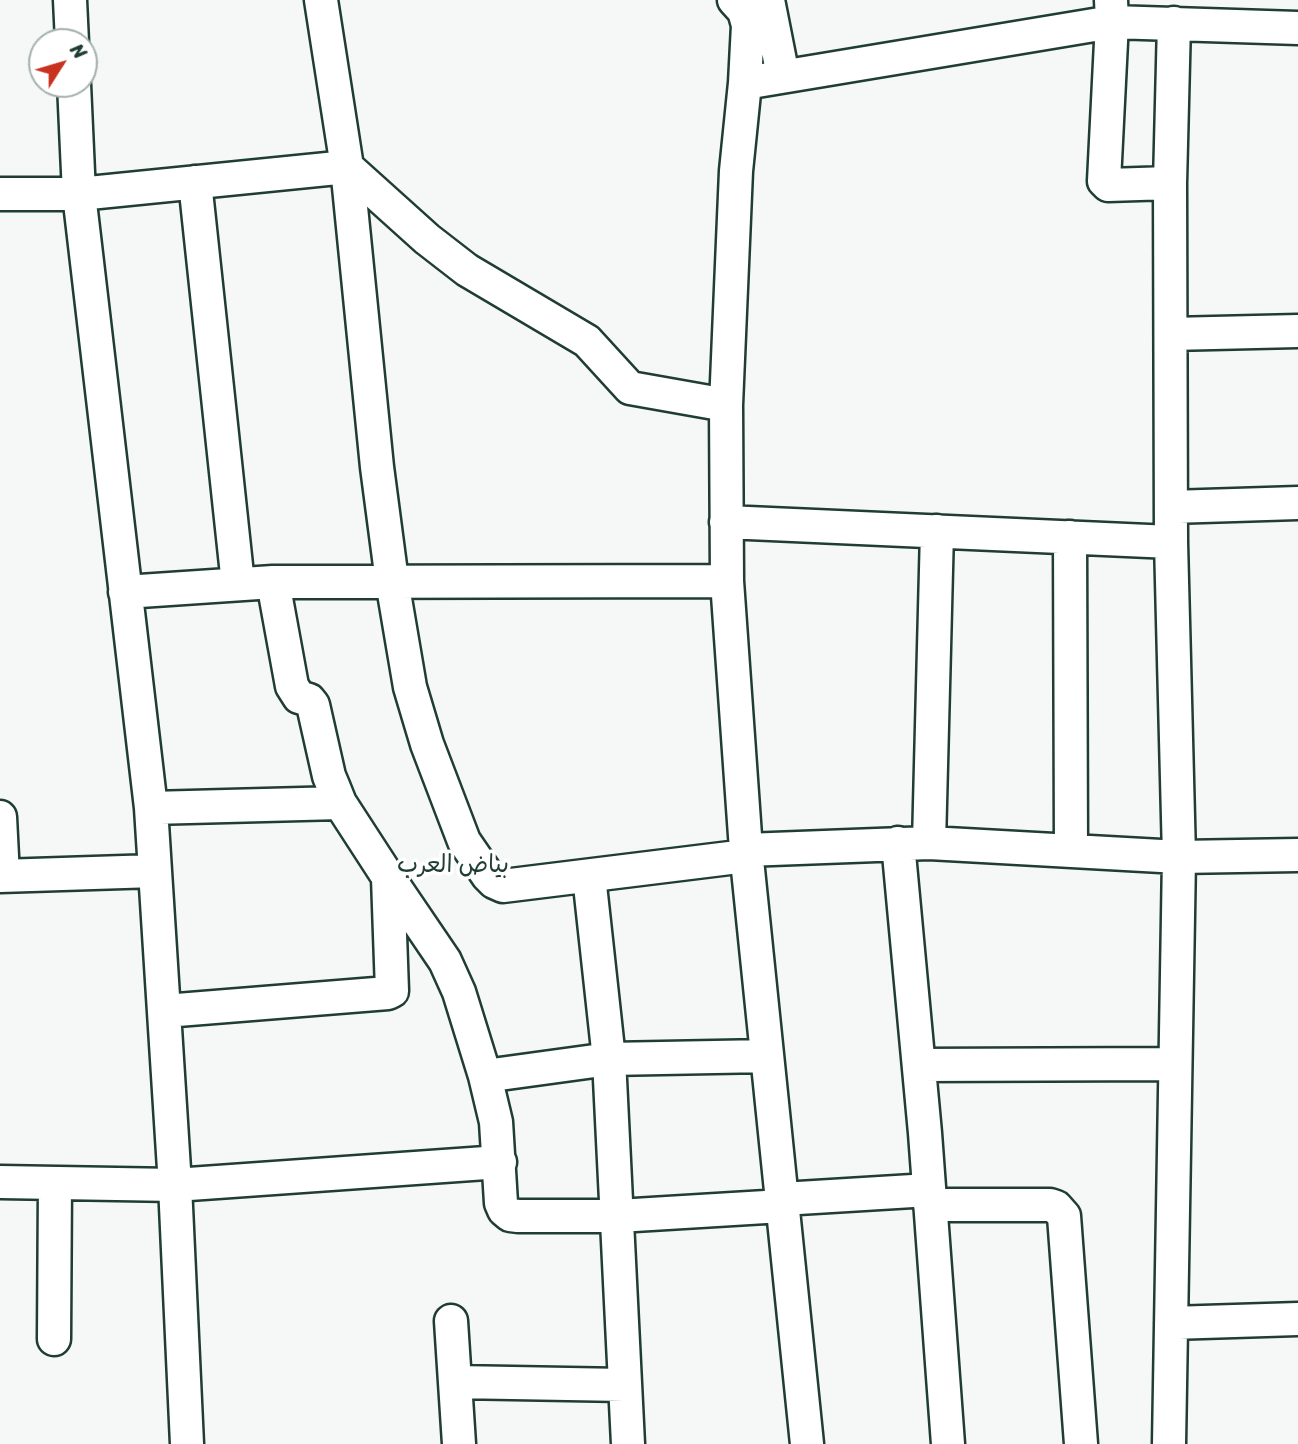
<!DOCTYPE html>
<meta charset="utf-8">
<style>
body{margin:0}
#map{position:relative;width:1298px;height:1444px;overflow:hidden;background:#f6f7f7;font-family:Sriracha,sans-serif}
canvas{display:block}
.north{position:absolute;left:28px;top:28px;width:70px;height:70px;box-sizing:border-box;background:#fff;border:2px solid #a5b1ae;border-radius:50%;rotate:53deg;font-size:19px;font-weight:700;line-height:28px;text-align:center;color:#1f3d34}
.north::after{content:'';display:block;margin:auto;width:24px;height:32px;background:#c8321e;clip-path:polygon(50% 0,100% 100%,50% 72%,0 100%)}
</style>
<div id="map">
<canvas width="1298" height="1444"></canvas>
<div class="north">N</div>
</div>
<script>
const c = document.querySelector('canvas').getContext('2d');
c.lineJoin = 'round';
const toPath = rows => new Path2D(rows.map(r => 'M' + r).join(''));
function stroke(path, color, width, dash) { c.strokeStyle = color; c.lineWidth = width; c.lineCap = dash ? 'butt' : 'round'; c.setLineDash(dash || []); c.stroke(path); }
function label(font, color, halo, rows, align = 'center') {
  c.font = font + ' Sriracha,"Playpen Sans Arabic",sans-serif'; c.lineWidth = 7; c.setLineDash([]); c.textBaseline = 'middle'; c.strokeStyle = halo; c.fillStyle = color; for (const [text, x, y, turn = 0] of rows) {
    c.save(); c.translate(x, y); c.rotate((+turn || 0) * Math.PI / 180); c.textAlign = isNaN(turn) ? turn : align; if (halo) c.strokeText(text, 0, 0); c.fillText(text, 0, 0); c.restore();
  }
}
const minor = toPath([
 [70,0,72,42],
 [321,0,347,167,377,467,392,581,410,687,427,744,464,841,488,876,494,882,503,886,746,856],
 [734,0,744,11,748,25,745,83,736,171,726,405,727,581,746,850,807,1444],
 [768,0,783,76],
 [1111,0,1112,22,1104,181,1108,185,1170,183],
 [745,83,1112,22,1298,28],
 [74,84,79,194,151,808,175,1185,187,1444],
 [195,182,238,584],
 [0,194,79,194,347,167,427,239,467,270,587,341,630,388,726,405],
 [1171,334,1298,331],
 [1171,507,1298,503],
 [726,522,1171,542],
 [1070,537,1071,851],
 [273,582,292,686,299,697,309,700,313,705,329,776,334,788,340,803,388,877,445,961,459,992,485,1076,496,1122,501,1203,504,1210,510,1215,518,1216,618,1216,782,1206],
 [125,592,273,582,727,581],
 [151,808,340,803],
 [0,817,3,876],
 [898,843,925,1133,948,1444],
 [929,843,937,531],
 [746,850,929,843,1179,857,1298,855],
 [0,876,155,871],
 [589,876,609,1059,628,1444],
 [165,1011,388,993,392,991,388,878],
 [919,1065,1175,1064],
 [485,1076,609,1059,767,1056],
 [0,1182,175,1185,500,1162],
 [782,1199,929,1190],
 [930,1205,1050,1205,1056,1207,1064,1216,1081,1444],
 [451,1321,459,1444],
 [1171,1323,1298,1319],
 [54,1339,55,1183],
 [456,1382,624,1385],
 [1169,1444,1179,857,1171,542,1170,183,1174,23]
]);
stroke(minor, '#1f3d34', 37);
stroke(minor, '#fff', 32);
label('24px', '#1f3d34', '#fff', [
 ["بياض العرب",453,866]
]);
</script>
